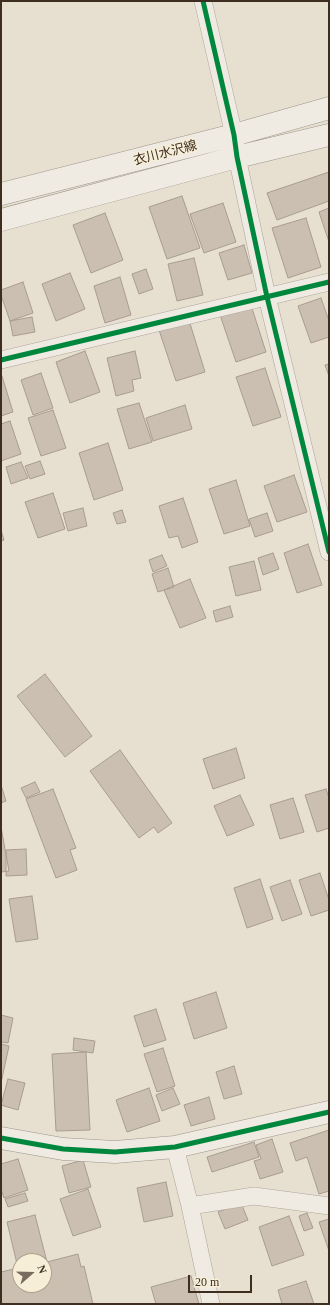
<!DOCTYPE html>
<meta charset="utf-8">
<style>
body{margin:0}
#map{position:relative;width:330px;height:1305px;overflow:hidden;background:#e7e0d1;font-family:Georgia,serif}
canvas{display:block}
.frame{position:absolute;inset:0;border:2px solid #3d2e20;pointer-events:none}
.north{position:absolute;left:12px;top:1253px;width:40px;height:40px;box-sizing:border-box;background:#f7eed8;border:1px solid #ada18e;border-radius:50%;rotate:70deg;font-size:11px;font-weight:700;line-height:16px;text-align:center;color:#3d2e20}
.north::after{content:'';display:block;margin:auto;width:14px;height:18px;background:#786c5e;clip-path:polygon(50% 0,100% 100%,50% 72%,0 100%)}
.scale{position:absolute;left:188px;top:1275px;width:64px;height:18px;box-sizing:border-box;border:2px solid #3d2e20;border-top:0;padding-left:5px;font-size:12px;line-height:14px;white-space:nowrap;color:#3d2e20;-webkit-text-stroke:3px #f7eed8;paint-order:stroke}
</style>
<div id="map">
<canvas width="330" height="1305"></canvas>
<div class="frame"></div>
<div class="north">N</div>
<div class="scale">20 m</div>
</div>
<script>
const c = document.querySelector('canvas').getContext('2d');
c.lineJoin = 'round';
function paint(path, color) { c.fillStyle = color; c.fill(path, 'evenodd'); }
const toPath = rows => new Path2D(rows.map(r => 'M' + r).join(''));
function stroke(path, color, width, dash) { c.strokeStyle = color; c.lineWidth = width; c.lineCap = dash ? 'butt' : 'round'; c.setLineDash(dash || []); c.stroke(path); }
function label(font, color, halo, rows, align = 'center') {
  c.font = font + ' Georgia,"Noto Sans JP",serif'; c.lineWidth = 3; c.setLineDash([]); c.textBaseline = 'middle'; c.strokeStyle = halo; c.fillStyle = color; for (const [text, x, y, turn = 0] of rows) {
    c.save(); c.translate(x, y); c.rotate((+turn || 0) * Math.PI / 180); c.textAlign = isNaN(turn) ? turn : align; if (halo) c.strokeText(text, 0, 0); c.fillText(text, 0, 0); c.restore();
  }
}
const building = toPath([
 [329,172,329,201,277,220,267,193,329,172],
 [182,196,200,248,167,259,149,207,182,196],
 [223,203,236,242,204,253,190,214,223,203],
 [329,208,329,242,319,212,329,208],
 [105,213,123,260,91,273,73,225,105,213],
 [306,218,321,267,288,278,272,228,306,218],
 [244,245,252,273,228,280,219,253,244,245],
 [194,258,203,295,177,301,168,264,194,258],
 [146,269,153,289,139,294,132,274,146,269],
 [70,273,85,309,56,321,42,284,70,273],
 [120,277,131,315,105,323,94,286,120,277],
 [23,282,33,313,10,321,1,295,1,290,23,282],
 [321,298,329,321,329,337,311,343,298,306,321,298],
 [250,302,266,352,236,362,219,312,250,302],
 [32,317,35,332,13,336,10,321,32,317],
 [188,317,205,372,176,381,158,327,188,317],
 [85,351,100,392,70,403,56,362,85,351],
 [135,351,141,378,132,380,134,391,116,396,107,358,135,351],
 [329,364,329,376,325,365,329,364],
 [265,368,281,417,253,426,236,377,265,368],
 [41,373,53,408,33,415,21,380,41,373],
 [1,376,2,376,13,412,1,416,1,376],
 [139,403,152,442,129,449,117,409,139,403],
 [185,405,192,429,153,441,146,418,185,405],
 [53,410,66,448,41,456,28,418,53,410],
 [10,421,21,454,1,461,1,424,10,421],
 [108,443,123,490,94,500,79,453,108,443],
 [40,461,45,474,30,479,25,466,40,461],
 [21,462,28,478,11,484,6,467,21,462],
 [294,475,307,512,277,522,264,486,294,475],
 [236,480,250,526,224,534,209,489,236,480],
 [53,493,65,529,38,538,25,502,53,493],
 [183,498,198,542,182,548,178,536,169,538,159,506,183,498],
 [83,508,87,526,68,531,63,513,83,508],
 [122,510,126,522,117,524,113,513,122,510],
 [267,513,273,531,255,537,249,519,267,513],
 [1,530,4,540,1,541,1,530],
 [308,544,322,585,297,593,284,553,308,544],
 [273,553,279,569,263,575,258,558,273,553],
 [162,555,167,566,153,572,149,560,162,555],
 [254,561,261,590,236,596,229,567,254,561],
 [168,568,174,587,158,592,152,574,168,568],
 [190,579,206,618,180,628,164,590,190,579],
 [230,606,233,617,216,622,213,611,230,606],
 [45,674,92,736,65,757,17,696,45,674],
 [236,748,245,778,213,789,203,759,236,748],
 [120,750,172,823,158,833,154,827,139,838,90,771,120,750],
 [35,782,40,792,26,798,21,788,35,782],
 [1,785,6,801,1,803,1,785],
 [53,789,76,848,70,850,77,870,56,878,26,799,53,789],
 [326,789,329,798,329,828,317,832,305,795,326,789],
 [240,795,254,825,227,836,214,806,240,795],
 [293,798,304,832,280,839,270,805,293,798],
 [1,827,9,871,1,872,1,827],
 [26,849,27,875,6,876,6,850,26,849],
 [320,873,329,900,329,910,311,916,299,880,320,873],
 [260,879,273,919,247,928,234,888,260,879],
 [290,880,302,914,282,921,270,887,290,880],
 [32,896,38,939,16,942,9,899,32,896],
 [216,992,227,1028,194,1039,183,1003,216,992],
 [156,1009,166,1040,144,1047,134,1016,156,1009],
 [1,1015,13,1018,8,1043,1,1042,1,1015],
 [74,1038,95,1041,93,1053,73,1050,74,1038],
 [1,1044,9,1046,1,1083,1,1044],
 [163,1048,175,1086,157,1092,144,1054,163,1048],
 [86,1052,90,1130,56,1131,52,1054,86,1052],
 [234,1066,242,1094,224,1099,216,1072,234,1066],
 [8,1079,25,1083,18,1110,1,1105,8,1079],
 [149,1088,160,1121,127,1132,116,1100,149,1088],
 [173,1088,180,1104,162,1111,156,1095,173,1088],
 [209,1097,215,1119,191,1126,184,1105,209,1097],
 [329,1130,329,1191,319,1194,307,1157,296,1161,290,1143,329,1130],
 [272,1139,283,1172,260,1179,254,1161,261,1159,256,1145,272,1139],
 [254,1142,259,1157,212,1172,207,1157,254,1142],
 [18,1159,28,1190,4,1198,1,1189,1,1164,18,1159],
 [83,1160,91,1187,69,1193,62,1166,83,1160],
 [166,1182,173,1216,144,1222,137,1188,166,1182],
 [88,1189,101,1227,73,1236,60,1199,88,1189],
 [25,1193,28,1201,8,1207,5,1199,25,1193],
 [241,1203,248,1220,225,1229,218,1212,241,1203],
 [307,1213,313,1228,304,1231,299,1216,307,1213],
 [35,1215,47,1262,78,1254,81,1267,84,1266,93,1304,1,1304,1,1272,18,1268,7,1222,35,1215],
 [20,1261,44,1261,44,1285,20,1285,20,1261],
 [289,1216,304,1255,272,1266,259,1227,289,1216],
 [329,1219,329,1251,319,1222,329,1219],
 [191,1276,199,1304,156,1304,151,1287,191,1276],
 [306,1281,314,1304,282,1304,278,1290,306,1281]
]);
paint(building, '#cbbfb2');
stroke(building, '#a89c90', 1);
const street = toPath([
 [203,1,234,135,237,157,267,297,329,552],
 [1,360,329,282],
 [175,1147,190,1206],
 [211,1304,190,1206,254,1196,329,1206]
]);
const secondary = toPath([
 [1,194,234,135,329,108],
 [1,220,237,157,329,135],
 [1,1138,63,1149,115,1152,175,1147,329,1112]
]);
stroke(street, '#ada599', 18);
stroke(secondary, '#9c958a', 23);
stroke(street, '#efebe3', 17);
stroke(secondary, '#efebe3', 22);
stroke(toPath([
 [203,1,234,135,237,157,267,297,329,552],
 [1,360,329,282],
 [1,1138,63,1149,115,1152,175,1147,329,1112]
]), '#00873e', 5);
label('13px', '#3d2e20', '#f7eed8', [
 ["衣川水沢線",165,152,-14]
]);
</script>
